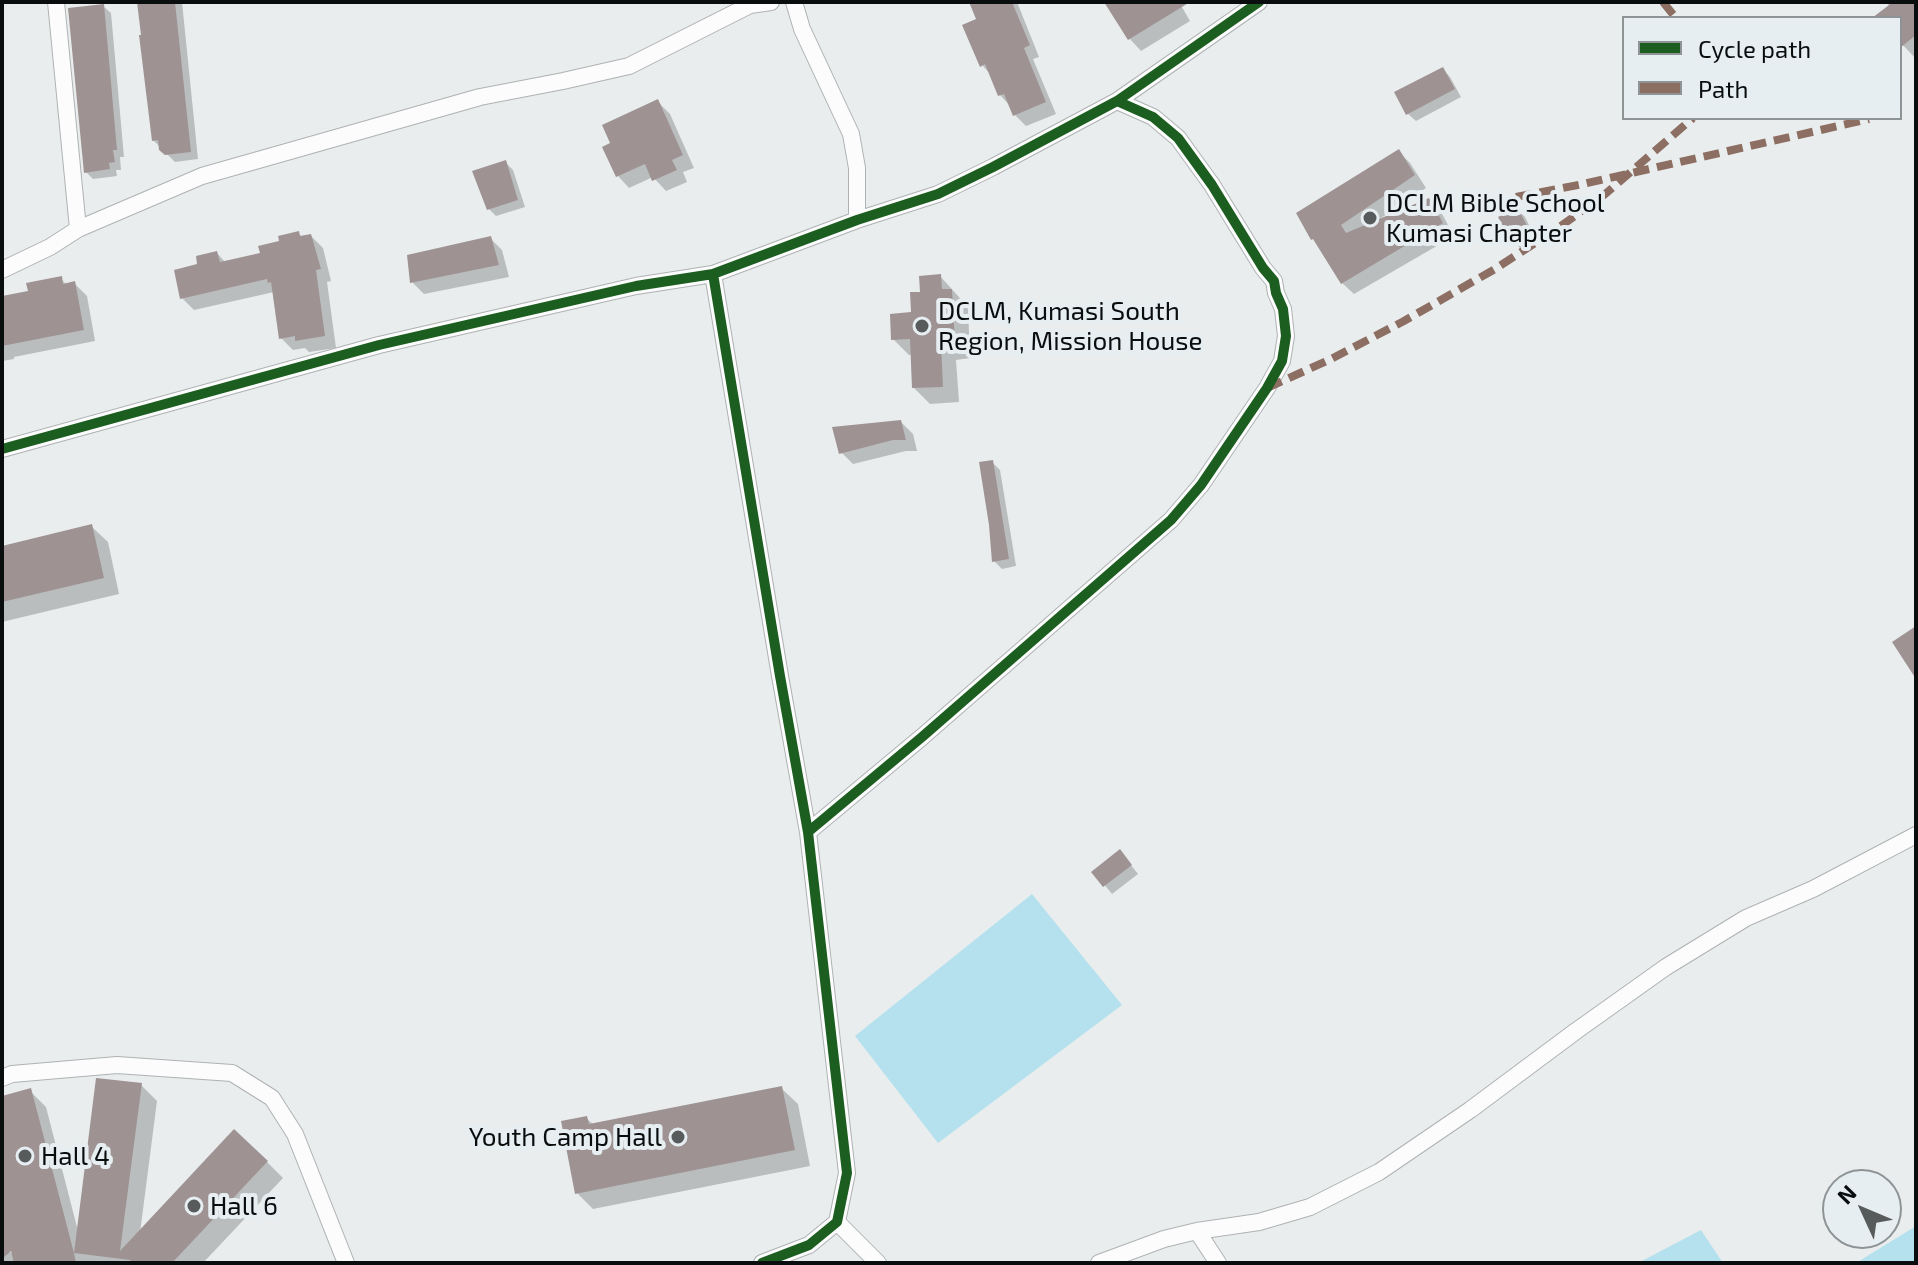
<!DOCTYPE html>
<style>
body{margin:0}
#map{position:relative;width:1918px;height:1265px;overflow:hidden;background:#e9edee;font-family:"Exo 2",sans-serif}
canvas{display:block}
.frame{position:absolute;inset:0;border:4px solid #0a0d0e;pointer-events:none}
.legend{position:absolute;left:1622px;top:16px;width:280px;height:104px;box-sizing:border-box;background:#e6eef1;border:2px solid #8e9496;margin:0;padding:10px 14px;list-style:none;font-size:24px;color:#0a0d0e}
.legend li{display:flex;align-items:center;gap:16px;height:40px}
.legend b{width:40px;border:2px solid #8e9496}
.north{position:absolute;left:1822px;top:1169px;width:80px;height:80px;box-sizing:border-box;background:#e6eef1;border:2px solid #8e9496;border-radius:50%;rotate:314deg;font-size:22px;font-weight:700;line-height:32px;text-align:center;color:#0a0d0e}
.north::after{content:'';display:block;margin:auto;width:28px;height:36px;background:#585b5c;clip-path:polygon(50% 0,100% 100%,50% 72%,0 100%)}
</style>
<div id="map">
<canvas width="1918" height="1265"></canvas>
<div class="frame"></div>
<ul class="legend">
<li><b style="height:10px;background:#1b5e20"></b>Cycle path</li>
<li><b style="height:10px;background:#8d6e63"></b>Path</li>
</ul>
<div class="north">N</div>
</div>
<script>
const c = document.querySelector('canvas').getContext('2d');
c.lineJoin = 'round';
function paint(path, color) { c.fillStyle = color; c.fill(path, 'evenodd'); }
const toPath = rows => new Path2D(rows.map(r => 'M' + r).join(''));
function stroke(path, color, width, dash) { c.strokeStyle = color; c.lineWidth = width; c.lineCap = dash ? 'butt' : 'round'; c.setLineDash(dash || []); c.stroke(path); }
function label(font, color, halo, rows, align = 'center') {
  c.font = font + ' "Exo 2",sans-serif'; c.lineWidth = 8; c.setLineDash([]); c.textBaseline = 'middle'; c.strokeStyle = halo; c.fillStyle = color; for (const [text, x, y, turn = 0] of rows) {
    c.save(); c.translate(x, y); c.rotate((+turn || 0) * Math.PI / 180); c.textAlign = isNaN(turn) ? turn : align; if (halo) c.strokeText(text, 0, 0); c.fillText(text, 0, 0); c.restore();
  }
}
paint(toPath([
 [1032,894,1122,1005,938,1143,855,1036],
 [1916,1226,1916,1263,1856,1263],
 [1701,1230,1723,1263,1638,1263]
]), '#b4e1ed');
paint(toPath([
 [139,2,182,2,198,159,175,162,153,140],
 [972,2,1017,2,1039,57,1033,59,1056,114,1026,126,1015,115,1011,107,1000,95,992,76,982,65,979,20],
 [1107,2,1179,2,1190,21,1141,51,1130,39],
 [1886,2,1916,2,1916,59,1900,42,1900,18,1886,18,1890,7],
 [103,6,111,13,124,157,120,157,121,170,116,170,117,176,93,179,86,172],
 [1443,69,1450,77,1461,97,1416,121,1408,114],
 [658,102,670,114,694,168,683,172,687,182,666,191,653,177,629,188,618,176],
 [1398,151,1410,163,1426,188,1381,218,1382,220,1428,200,1441,212,1454,236,1354,294,1342,283,1299,213],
 [505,162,513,170,525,207,496,216,489,209],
 [1517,209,1525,217,1537,241,1522,250,1514,242],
 [298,233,303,238,311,236,323,248,331,281,327,282,336,348,309,352,305,348,293,350,281,338,274,292,194,310,182,298,200,266,217,253,226,263,262,254],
 [490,238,502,250,509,277,424,294,412,282],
 [940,276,968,307,970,358,956,360,959,402,930,404,914,388,913,355,909,355,893,339,913,314,922,294],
 [61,279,67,285,75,284,87,296,95,341,14,357,14,359,2,361,2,305],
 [901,422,913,434,917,451,906,451,853,464,841,452],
 [992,462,1000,470,1016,566,1002,569,994,561],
 [91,526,108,542,119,594,2,622,2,548],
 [1127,860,1138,874,1112,894,1094,872],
 [141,1085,157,1101,140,1233,267,1162,283,1178,203,1263,2,1263,2,1243,15,1257,2,1209,2,1098,30,1091,46,1107,78,1231],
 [781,1088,798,1104,810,1166,593,1209,577,1193,586,1118,594,1125]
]), '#0003');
paint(toPath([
 [137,2,175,2,191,152,165,155,159,150,158,140,152,141,139,35,141,35],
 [969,2,1012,2,1030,45,1024,48,1046,102,1013,116,1004,94,998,96,985,64,980,67,962,25,976,19],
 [1104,2,1190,2,1128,40],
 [1893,2,1916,2,1916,35,1900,48,1900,18,1872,18],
 [104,4,117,150,113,150,115,162,109,163,110,169,84,173,68,8],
 [1443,67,1455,89,1406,115,1394,92],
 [658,99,683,155,672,160,677,170,652,181,645,164,616,177,602,147,610,143,602,125],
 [1399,149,1415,175,1341,225,1346,233,1429,198,1443,223,1341,284,1313,239,1311,240,1296,213],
 [506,160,518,200,487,210,472,171],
 [1517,207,1531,233,1512,244,1498,217],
 [299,231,300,236,311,234,321,269,316,270,325,336,295,341,295,336,279,339,271,282,268,283,267,279,180,299,174,270,197,264,196,256,217,251,220,262,260,253,258,246,279,241,278,236],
 [491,236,499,265,410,283,407,255],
 [941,274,942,289,952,289,955,343,941,344,943,387,912,388,910,339,891,340,890,314,911,312,910,292,920,292,919,276],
 [62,276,63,284,75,281,84,330,2,346,2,296,28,291,26,283],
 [901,420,906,440,893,440,839,454,832,427],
 [993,460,1009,559,992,562,989,525,979,462],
 [92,524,104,578,2,602,2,546],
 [1916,626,1916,679,1892,642],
 [1120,849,1132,865,1103,887,1091,872],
 [96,1078,142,1083,120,1251,234,1129,268,1161,172,1263,133,1263,130,1260,74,1253],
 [782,1086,795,1150,575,1194,561,1121,587,1116,589,1124],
 [31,1088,74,1253,76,1263,14,1263,11,1251,2,1259,2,1096]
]), '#9e9293');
const street = toPath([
 [56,2,78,229],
 [794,2,802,29,851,134,857,168,857,220],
 [2,270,50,247,78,229,202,176,480,97,563,81,629,66,750,5,771,2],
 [713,274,780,676,808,832,847,1173,837,1222,809,1245,762,1263],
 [2,449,379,345,636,286,713,274,857,220,938,194,993,167,1117,101,1259,2],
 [808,832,922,737,1171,520,1201,485,1267,388,1282,361,1286,336,1283,309,1276,293,1274,281,1263,268,1212,185,1178,138,1153,117,1117,101],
 [2,1078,12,1074,117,1065,232,1073,272,1098,295,1134,346,1263],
 [837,1222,878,1263],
 [1197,1231,1218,1263],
 [1099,1263,1164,1239,1197,1231,1259,1222,1310,1207,1379,1172,1470,1110,1576,1031,1666,967,1746,918,1813,889,1916,835]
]);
stroke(street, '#afb2b3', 18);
stroke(street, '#fcfcfc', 16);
stroke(toPath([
 [1663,2,1676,18],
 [1516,197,1583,184,1869,119],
 [1267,388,1331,359,1404,321,1495,269,1558,228,1604,195,1693,118]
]), '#8d6e63', 8, [16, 8]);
stroke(toPath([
 [713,274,780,676,808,832,847,1173,837,1222,809,1245,762,1263],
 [2,449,379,345,636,286,713,274,857,220,938,194,993,167,1117,101,1259,2],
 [808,832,922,737,1171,520,1201,485,1267,388,1282,361,1286,336,1283,309,1276,293,1274,281,1263,268,1212,185,1178,138,1153,117,1117,101]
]), '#1b5e20', 10);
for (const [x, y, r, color] of [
 [1370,218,8,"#585b5c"],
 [922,326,8,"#585b5c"],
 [678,1137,8,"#585b5c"],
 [25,1156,8,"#585b5c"],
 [194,1206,8,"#585b5c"]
]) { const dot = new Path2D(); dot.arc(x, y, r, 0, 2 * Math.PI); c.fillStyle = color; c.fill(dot); stroke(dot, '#e6eef1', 3); }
label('26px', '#0a0d0e', '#e6eef1', [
 ["DCLM Bible School",1386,203],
 ["Kumasi Chapter",1386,233],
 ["DCLM, Kumasi South",938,311],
 ["Region, Mission House",938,341],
 ["Youth Camp Hall",662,1137,"right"],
 ["Hall 4",41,1156],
 ["Hall 6",210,1206]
], 'left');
</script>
